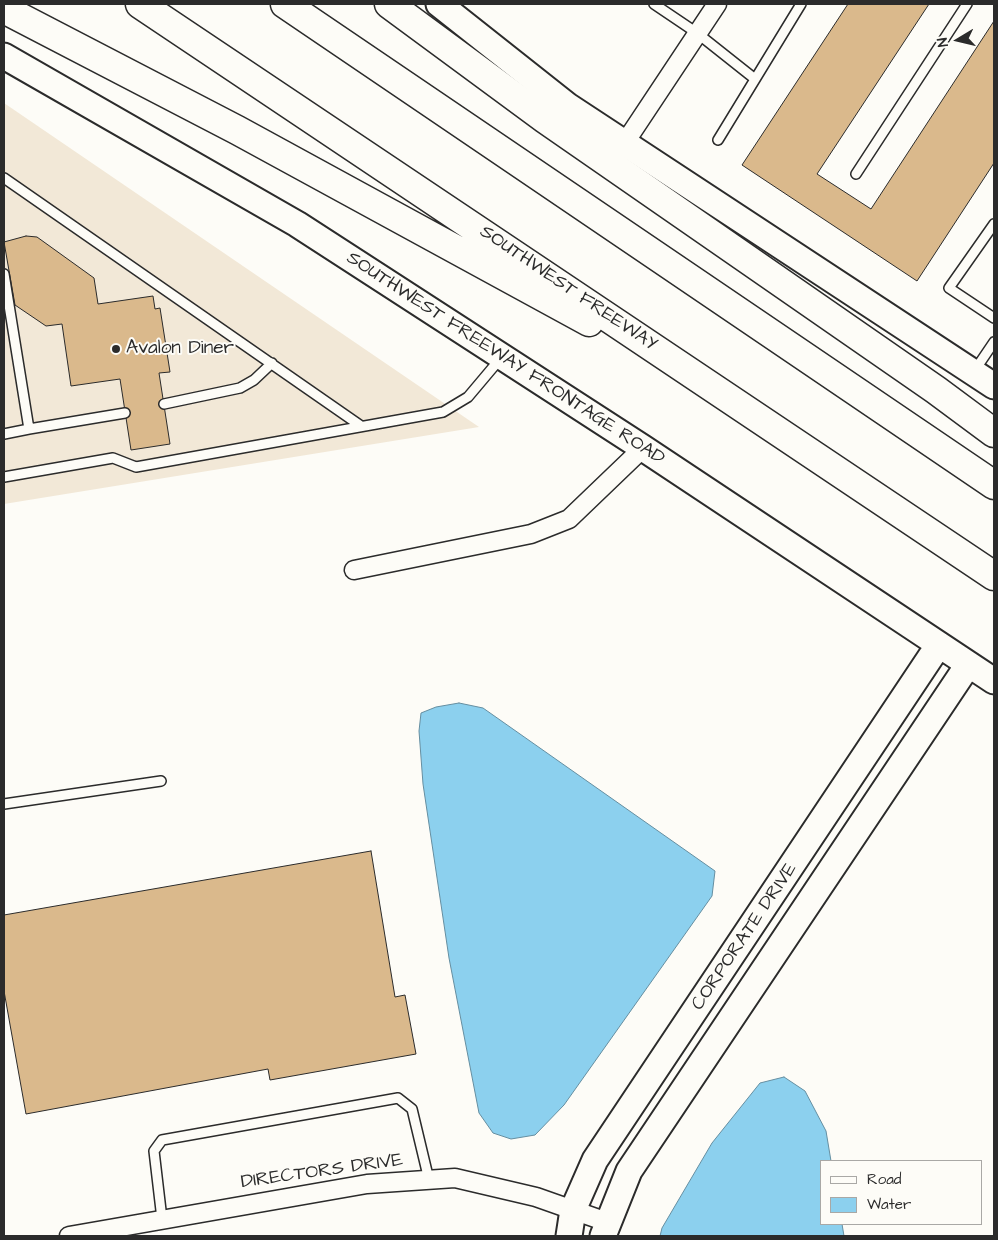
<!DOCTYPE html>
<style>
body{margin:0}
#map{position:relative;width:998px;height:1240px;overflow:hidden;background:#fdfcf7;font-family:"Architects Daughter",sans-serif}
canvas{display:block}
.frame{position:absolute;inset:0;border:5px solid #2b2b2b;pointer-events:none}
.legend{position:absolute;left:820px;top:1160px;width:162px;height:65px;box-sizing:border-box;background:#fdfcf7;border:1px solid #a9a8a5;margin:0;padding:6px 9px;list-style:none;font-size:15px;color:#2b2b2b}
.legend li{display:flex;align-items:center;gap:10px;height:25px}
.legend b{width:25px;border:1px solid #a9a8a5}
.north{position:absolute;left:933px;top:15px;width:50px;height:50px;-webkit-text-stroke:4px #fdfcf7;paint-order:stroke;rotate:261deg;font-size:14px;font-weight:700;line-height:20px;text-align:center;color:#2b2b2b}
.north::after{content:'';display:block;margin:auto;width:18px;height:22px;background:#2b2b2b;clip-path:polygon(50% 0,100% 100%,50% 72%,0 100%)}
</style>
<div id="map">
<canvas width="998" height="1240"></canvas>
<div class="frame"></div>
<ul class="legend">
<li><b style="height:6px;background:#fdfcf7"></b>Road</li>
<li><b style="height:14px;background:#8cd0ee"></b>Water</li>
</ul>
<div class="north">N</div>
</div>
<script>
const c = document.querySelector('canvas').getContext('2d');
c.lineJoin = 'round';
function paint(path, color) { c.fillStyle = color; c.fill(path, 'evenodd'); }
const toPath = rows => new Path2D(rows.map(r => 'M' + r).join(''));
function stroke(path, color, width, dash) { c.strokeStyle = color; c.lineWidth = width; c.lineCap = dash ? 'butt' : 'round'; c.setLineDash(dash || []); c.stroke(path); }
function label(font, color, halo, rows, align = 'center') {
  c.font = font + ' "Architects Daughter",sans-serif'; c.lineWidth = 4; c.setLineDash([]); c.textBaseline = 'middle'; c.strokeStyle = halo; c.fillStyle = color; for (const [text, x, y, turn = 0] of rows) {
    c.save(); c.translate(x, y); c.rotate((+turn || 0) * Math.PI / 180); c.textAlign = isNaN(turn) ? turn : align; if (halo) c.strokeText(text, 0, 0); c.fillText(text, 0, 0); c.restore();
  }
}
paint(toPath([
 [4,103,479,427,4,504]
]), '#f2e8d7');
const water = toPath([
 [459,703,483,708,715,871,712,896,564,1105,535,1135,511,1139,493,1133,479,1113,449,958,423,784,419,731,421,713,436,707,459,703],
 [784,1077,805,1091,826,1131,831,1161,822,1161,822,1224,842,1224,844,1236,660,1236,662,1228,712,1143,760,1083,784,1077]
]);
paint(water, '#8cd0ee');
stroke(water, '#658ea0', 1);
const building = toPath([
 [848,4,929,4,817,174,871,209,994,21,994,163,917,281,742,165,848,4],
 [26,236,37,237,94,278,98,304,153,296,155,309,160,308,170,372,159,373,170,444,131,450,120,379,71,386,62,324,46,326,15,305,4,242,26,236],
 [371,851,395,997,405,995,416,1054,270,1080,268,1069,26,1114,4,991,4,915,371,851]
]);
paint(building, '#dab98c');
stroke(building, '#2b2b2b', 1);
const lane = toPath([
 [654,4,697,33,755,79],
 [718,140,801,4],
 [856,174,967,4],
 [4,178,361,426],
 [994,224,949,288,994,318],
 [4,274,29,429,4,434],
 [975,370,994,342],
 [164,404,240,388,254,380,272,363],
 [29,429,125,413],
 [4,477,113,458,136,467,443,412,468,397,500,359],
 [4,804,161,781],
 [162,1219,154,1151,162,1140,398,1098,412,1109,429,1180]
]);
const street = toPath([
 [624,144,717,4],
 [354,570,531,534,569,519,643,448],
 [69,1236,367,1184,455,1178,536,1197,607,1222]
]);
const secondary = toPath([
 [439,4,568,106,994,386],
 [4,56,297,224,643,448,994,681],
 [569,1236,573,1210,595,1160,938,646],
 [603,1236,629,1171,968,665]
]);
const highway = toPath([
 [140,4,994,576],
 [285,4,994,485],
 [389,4,545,119,936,390,994,433],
 [4,9,237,130,589,322]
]);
stroke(lane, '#2b2b2b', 12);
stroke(street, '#2b2b2b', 21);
stroke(secondary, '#2b2b2b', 29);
stroke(highway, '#2b2b2b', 31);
stroke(lane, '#fdfcf7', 9);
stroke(street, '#fdfcf7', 18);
stroke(secondary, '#fdfcf7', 25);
stroke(highway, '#fdfcf7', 28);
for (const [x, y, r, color] of [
 [116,349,5,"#2b2b2b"]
]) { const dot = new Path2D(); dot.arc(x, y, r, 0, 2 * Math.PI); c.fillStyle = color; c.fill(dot); stroke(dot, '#fdfcf7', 2); }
label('19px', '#2b2b2b', '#fdfcf7', [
 ["SOUTHWEST FREEWAY",568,289,34],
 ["SOUTHWEST FREEWAY FRONTAGE ROAD",505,359,33],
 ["CORPORATE DRIVE",745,937,-56],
 ["DIRECTORS DRIVE",322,1172,-8]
]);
label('19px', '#2b2b2b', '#fdfcf7', [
 ["Avalon Diner",126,349]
], 'left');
</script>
